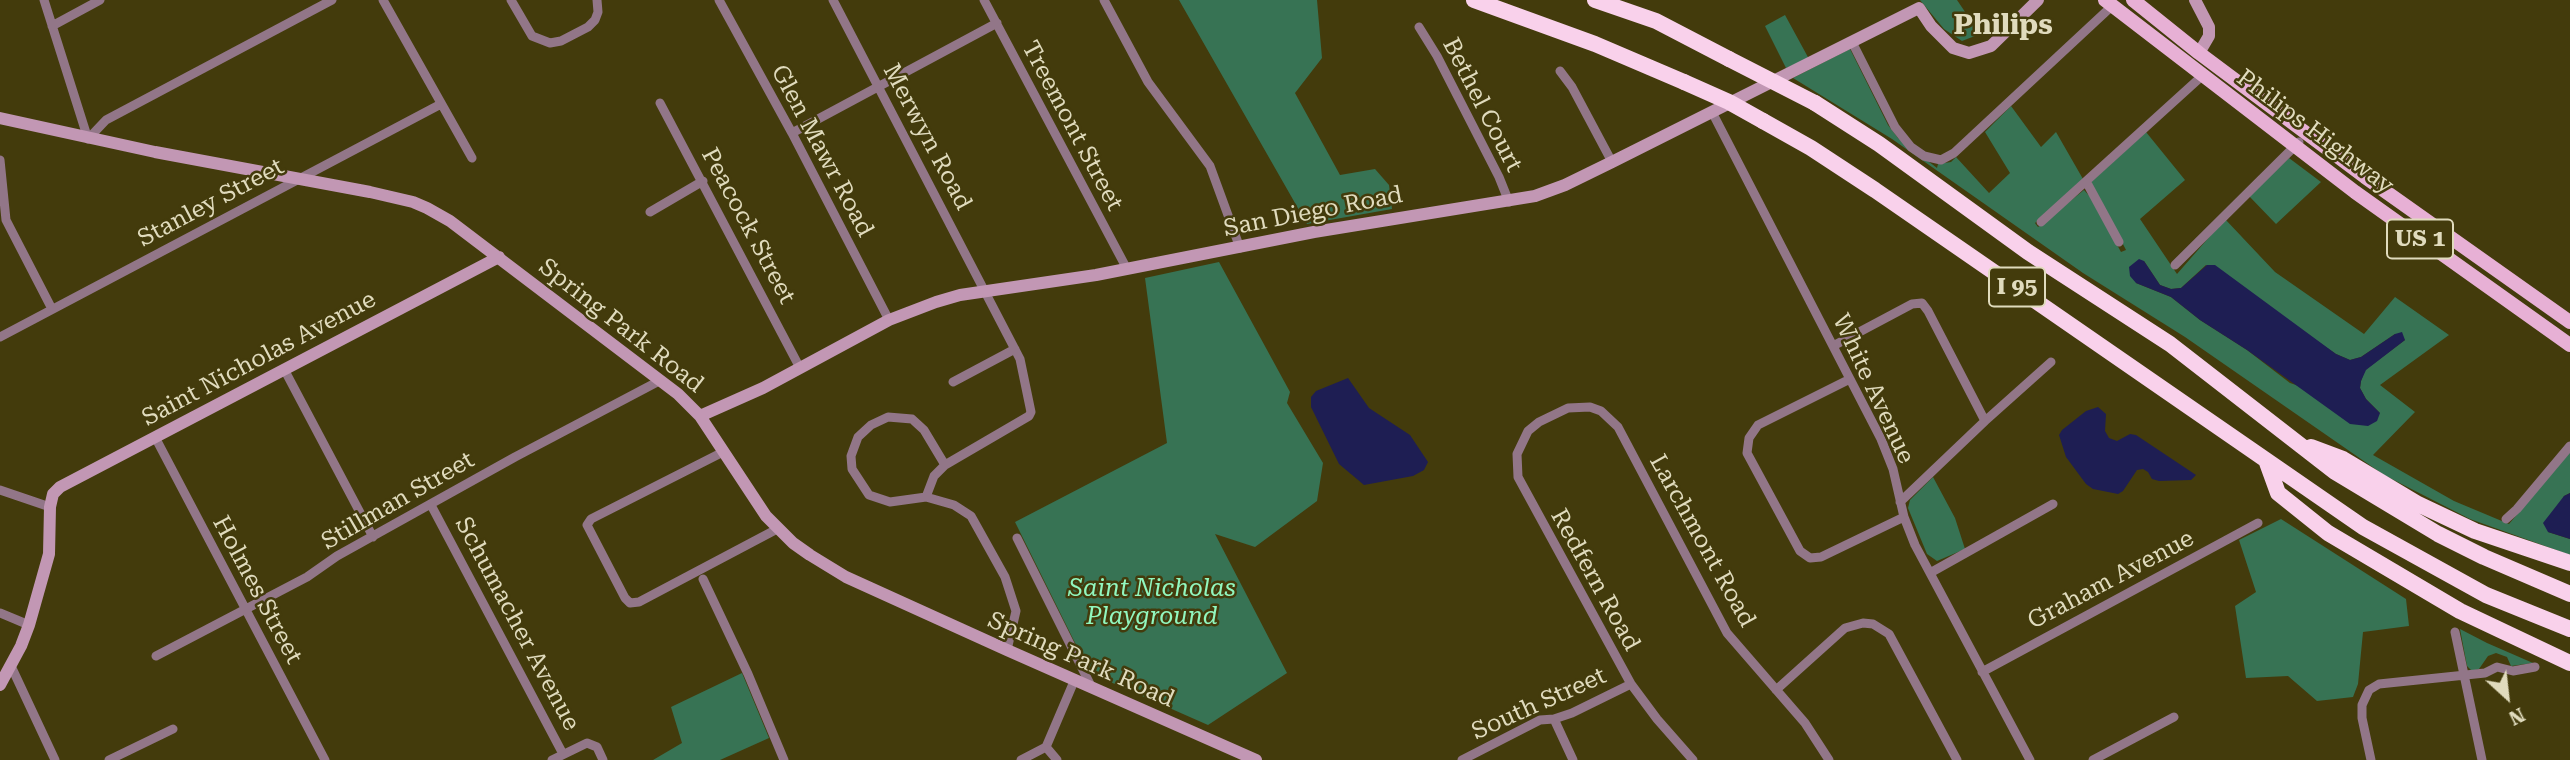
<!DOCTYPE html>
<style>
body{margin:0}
#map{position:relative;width:2570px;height:760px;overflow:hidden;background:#433b0c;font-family:"Roboto Serif",serif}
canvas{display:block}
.north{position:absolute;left:2472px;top:662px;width:70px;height:70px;-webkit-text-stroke:5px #433b0c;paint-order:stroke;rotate:153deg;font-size:19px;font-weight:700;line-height:28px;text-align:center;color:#e0dbbd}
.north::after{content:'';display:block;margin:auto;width:24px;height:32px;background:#e0dbbd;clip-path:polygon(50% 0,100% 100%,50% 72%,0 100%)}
</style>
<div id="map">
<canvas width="2570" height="760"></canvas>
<div class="north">N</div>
</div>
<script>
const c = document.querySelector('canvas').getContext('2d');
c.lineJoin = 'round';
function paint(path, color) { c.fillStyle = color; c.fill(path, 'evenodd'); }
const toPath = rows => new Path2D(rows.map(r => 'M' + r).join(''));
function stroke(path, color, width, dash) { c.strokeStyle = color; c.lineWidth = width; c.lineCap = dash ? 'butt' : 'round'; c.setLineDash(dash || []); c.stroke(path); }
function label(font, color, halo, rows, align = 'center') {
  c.font = font + ' "Roboto Serif",serif'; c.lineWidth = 5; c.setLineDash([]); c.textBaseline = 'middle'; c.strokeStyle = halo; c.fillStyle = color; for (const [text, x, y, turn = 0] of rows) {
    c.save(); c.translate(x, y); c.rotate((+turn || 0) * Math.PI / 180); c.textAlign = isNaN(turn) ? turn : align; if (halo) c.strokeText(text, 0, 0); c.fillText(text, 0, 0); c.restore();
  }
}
paint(toPath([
 [1179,0,1317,0,1322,58,1295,93,1340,175,1375,169,1389,185,1392,209,1307,224],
 [1920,0,1957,0,1980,34,1962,41,1944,29],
 [1785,15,1809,59,1786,68,1765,26],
 [1850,49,1888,125,1898,138,1937,168,1938,164,1951,162,1956,157,1989,193,2010,173,1985,132,2011,106,2041,147,2056,132,2083,179,2035,223,2038,227,2084,190,2092,199,2121,252,2126,250,2091,182,2146,132,2185,180,2140,219,2177,274,2225,219,2275,272,2364,334,2395,297,2449,335,2380,385,2415,412,2373,455,2454,501,2509,524,2570,452,2570,493,2564,496,2548,532,2570,539,2570,555,2470,519,2384,475,2185,337,2083,273,1892,139,1793,78],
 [2144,261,2160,285,2171,289,2181,288,2206,265,2336,354,2350,360,2361,357,2395,334,2405,340,2365,370,2361,381,2360,388,2366,399,2380,413,2290,383,2247,350,2200,320,2171,297,2136,283],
 [2289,158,2321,182,2276,224,2249,196],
 [1219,262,1290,392,1287,403,1323,463,1317,501,1255,547,1215,534,1287,673,1208,725,1090,673,1015,522,1167,443,1145,278],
 [1933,477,1955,518,1965,549,1937,561,1927,554,1908,508,1910,500],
 [2281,519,2406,599,2409,626,2363,632,2358,684,2353,697,2317,701,2288,676,2246,678,2235,606,2256,592,2239,540],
 [2460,629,2487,643,2533,663,2511,666,2507,657,2496,653,2488,656,2479,669,2472,671,2467,666],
 [742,673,769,738,720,760,653,760,682,743,671,707]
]), '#377354');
paint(toPath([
 [2139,259,2144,261,2160,285,2171,289,2181,288,2207,265,2215,265,2336,354,2350,360,2361,357,2395,334,2402,332,2405,340,2366,370,2361,381,2360,388,2366,399,2380,413,2377,421,2368,426,2350,424,2247,350,2200,320,2171,297,2136,283,2130,276,2129,267],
 [1348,378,1369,408,1410,435,1428,462,1424,470,1413,476,1364,485,1339,464,1311,407,1311,397,1316,391],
 [2098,407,2106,414,2105,431,2109,438,2117,441,2130,434,2136,435,2196,475,2191,480,2159,481,2152,479,2148,472,2143,469,2137,470,2123,491,2118,494,2093,489,2086,484,2066,457,2059,435,2062,430,2086,411],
 [2570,493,2570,539,2548,532,2543,523,2564,496]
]), '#1e1e53');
stroke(toPath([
 [44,0,88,139,106,120,332,0],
 [383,0,472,158],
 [511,0,532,36,550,43,561,41,588,27,595,20,598,12,597,0],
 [719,0,792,133,889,320],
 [833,0,1020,359,1031,412,1029,416,945,465,934,476,926,497,954,505,971,516,1005,577,1016,611,1007,650],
 [984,0,1127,269],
 [1104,0,1148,82,1210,166,1240,248],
 [52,26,100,0],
 [1419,27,1437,56,1499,177,1509,202],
 [1852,42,1895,127,1911,147,1924,156,1941,160,1954,153,2112,6],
 [1560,71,1572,87,1612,162],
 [660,103,800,368],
 [1712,112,1881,439,1893,469,1904,517,1915,545,2030,760],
 [792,133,997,23],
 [0,160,6,220,52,309],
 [2087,183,2119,242],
 [650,212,703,181],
 [2041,222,2202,76],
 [2175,265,2299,142],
 [0,337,441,104],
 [1833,346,1912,304,1922,303,1928,311,1985,421],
 [284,369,373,537],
 [1850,379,1758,425,1749,438,1747,453,1800,551,1810,558,1821,557,1904,517],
 [953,382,1015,349],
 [155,437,325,760],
 [723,452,591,519,587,525,625,598,630,603,639,602,779,528],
 [0,490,50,507],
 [926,497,890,502,869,495,852,469,851,456,858,437,871,425,888,417,912,419,924,430,945,465],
 [1900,502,1985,421,2051,362],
 [431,505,563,754],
 [2506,519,2517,509,2570,446],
 [1017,538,1091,686],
 [1930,573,2053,504],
 [703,579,748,674,784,760],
 [0,613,29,625],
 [2455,632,2482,760],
 [156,656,307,577,337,556,515,457,661,380],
 [11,666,55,760],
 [1982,672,2258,523],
 [1776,690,1845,628,1863,623,1873,624,1889,634,1957,760],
 [1554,719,1573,760],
 [1046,747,1075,679],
 [1046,747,1057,760],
 [109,760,173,729],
 [552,760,587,743,597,747,603,760],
 [1021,760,1046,747],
 [1462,760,1540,720,1554,719,1572,713,1631,684],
 [1693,760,1657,719,1631,684,1518,477,1517,454,1528,431,1539,422,1568,408,1590,407,1601,411,1618,427,1727,633,1805,723,1829,760],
 [2093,760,2174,717],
 [2371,760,2362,718,2362,705,2369,690,2379,684,2485,673,2497,667,2513,671,2535,667]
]), '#927688', 9);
stroke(toPath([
 [2195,0,2209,27,2209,36,2199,53],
 [0,118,155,152,370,192,413,202,427,208,450,221,678,394,700,416,766,516,793,543,810,555,846,577,1007,650,1256,760],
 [700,416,763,388,889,320,936,302,960,295,1096,275,1314,232,1535,196,1565,185,1612,162,1919,8,1931,26,1953,48,1969,53,1991,46,2038,0],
 [0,685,21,646,29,625,49,554,50,507,53,494,60,487,499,257]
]), '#c297b4', 12);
stroke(toPath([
 [2105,0,2355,192,2570,345],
 [2133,0,2199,53,2365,177,2570,322]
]), '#e7b0d5', 14);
stroke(toPath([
 [1474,0,1595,44,1684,82],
 [1595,0,1656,21,1729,59],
 [1815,103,1879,144,2028,252,2170,344,2335,472,2438,534,2484,557,2570,594],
 [1763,121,1811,148,1875,190,2363,527,2486,595,2570,629],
 [2311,447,2343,459,2418,504,2475,531,2570,563],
 [2266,460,2278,493,2328,533,2460,611,2570,663]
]), '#f9d1eb', 16);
stroke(toPath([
 [1729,59,1815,103],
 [1684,82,1729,102,1763,121]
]), '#f9d1eb', 16);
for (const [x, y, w] of [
 [2420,239,66],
 [2017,287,56]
]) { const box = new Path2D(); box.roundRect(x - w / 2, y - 19.5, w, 39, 5); c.fillStyle = '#433b0c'; c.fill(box); stroke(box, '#e0dbbd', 2); }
label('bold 23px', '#e0dbbd', null, [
 ["US 1",2420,239],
 ["I 95",2017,287]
]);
label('24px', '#e0dbbd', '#433b0c', [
 ["Bethel Court",1482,105,63],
 ["Treemont Street",1072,126,62],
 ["Philips Highway",2315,132,37],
 ["Merwyn Road",927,137,62],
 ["Glen Mawr Road",822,151,62],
 ["Stanley Street",211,203,-28],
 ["San Diego Road",1313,212,-11],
 ["Peacock Street",748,226,62],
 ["Spring Park Road",621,326,38],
 ["Saint Nicholas Avenue",259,359,-28],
 ["White Avenue",1873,389,65],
 ["Stillman Street",398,501,-30],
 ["Larchmont Road",1702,541,61],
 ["Redfern Road",1595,580,61],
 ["Graham Avenue",2111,580,-28],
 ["Holmes Street",257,590,62],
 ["Schumacher Avenue",517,624,62],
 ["Spring Park Road",1081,660,24],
 ["South Street",1539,704,-24]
]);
label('italic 24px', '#91f7bf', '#433b0c', [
 ["Saint Nicholas",1152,589],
 ["Playground",1152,617]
]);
label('bold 28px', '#e0dbbd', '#433b0c', [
 ["Philips",2003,26]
]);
</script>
